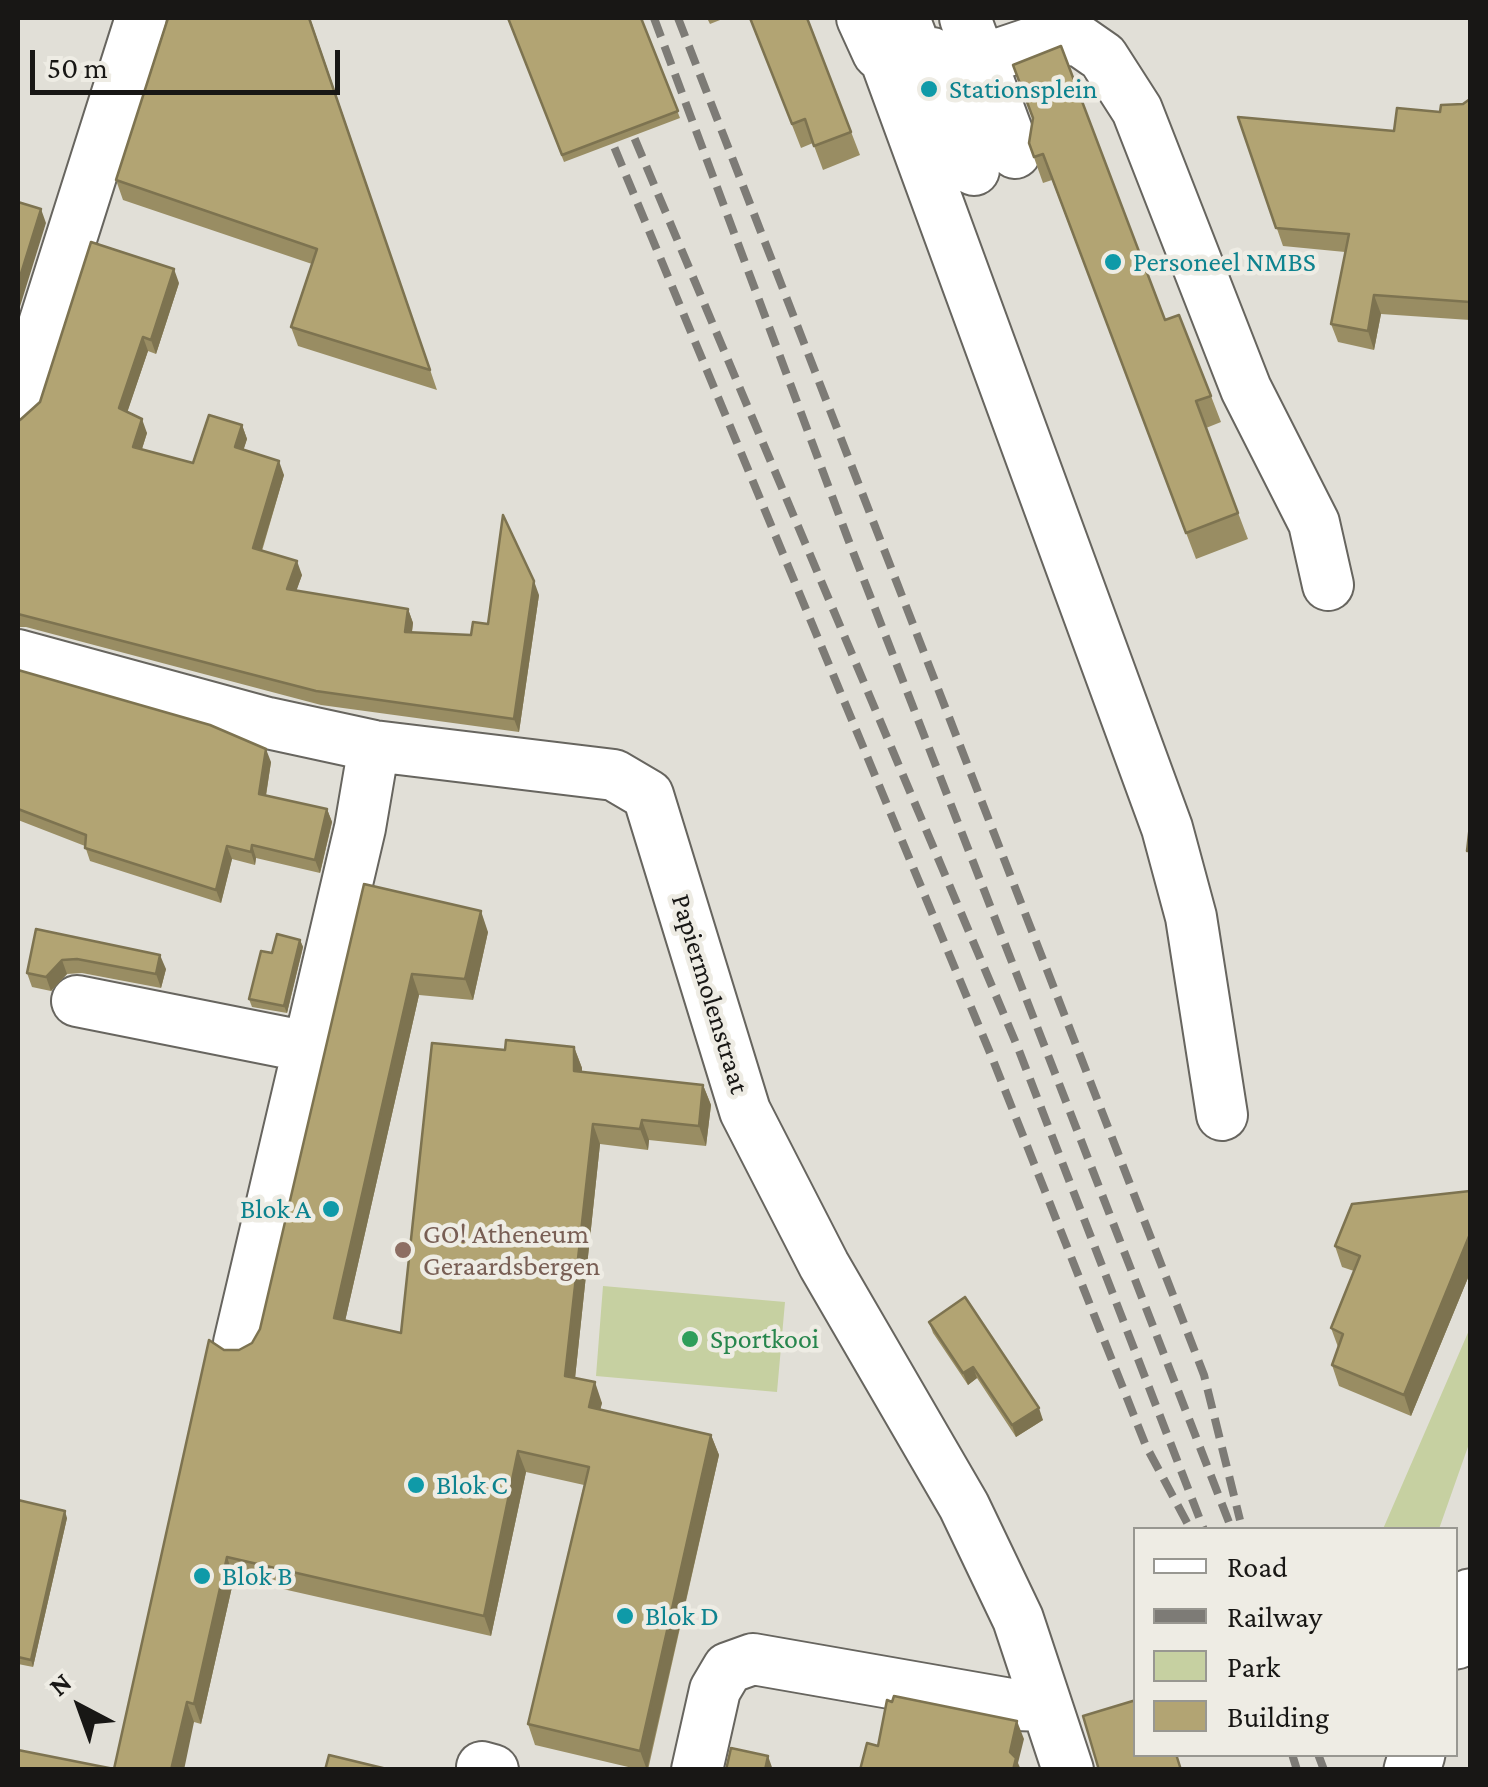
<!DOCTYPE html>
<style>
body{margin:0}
#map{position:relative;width:1488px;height:1787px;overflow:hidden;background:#e1dfd7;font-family:"Crimson Pro",serif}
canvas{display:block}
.frame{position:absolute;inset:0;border:20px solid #181715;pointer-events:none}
.legend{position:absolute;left:1133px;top:1527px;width:325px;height:230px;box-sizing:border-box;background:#eeece4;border:2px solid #989791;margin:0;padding:12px 18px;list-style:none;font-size:30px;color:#181715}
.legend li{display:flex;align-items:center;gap:20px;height:50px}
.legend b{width:50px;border:2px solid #989791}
.north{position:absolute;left:30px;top:1657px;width:100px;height:100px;-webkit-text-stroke:8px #eeece4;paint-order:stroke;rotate:319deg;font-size:28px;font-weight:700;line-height:40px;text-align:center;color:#181715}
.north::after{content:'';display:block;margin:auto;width:35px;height:45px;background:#181715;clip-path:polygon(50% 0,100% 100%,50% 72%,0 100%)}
.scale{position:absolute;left:30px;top:50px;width:310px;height:45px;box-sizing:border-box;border:5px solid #181715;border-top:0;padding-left:12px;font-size:30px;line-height:35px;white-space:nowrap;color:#181715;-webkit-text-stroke:8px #eeece4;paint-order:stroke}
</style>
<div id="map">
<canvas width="1488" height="1787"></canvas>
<div class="frame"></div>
<ul class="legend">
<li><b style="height:12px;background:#fff"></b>Road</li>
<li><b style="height:12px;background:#7d7b76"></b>Railway</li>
<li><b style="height:28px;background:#c6d0a1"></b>Park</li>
<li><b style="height:28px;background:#b2a473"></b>Building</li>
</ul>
<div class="north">N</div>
<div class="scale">50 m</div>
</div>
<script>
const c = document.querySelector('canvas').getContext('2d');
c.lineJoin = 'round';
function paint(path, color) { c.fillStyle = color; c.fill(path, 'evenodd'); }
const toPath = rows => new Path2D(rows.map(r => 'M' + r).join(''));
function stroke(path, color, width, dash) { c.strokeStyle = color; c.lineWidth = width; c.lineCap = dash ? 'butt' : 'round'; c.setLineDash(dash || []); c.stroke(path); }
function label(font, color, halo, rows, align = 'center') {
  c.font = font + ' "Crimson Pro",serif'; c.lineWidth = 9; c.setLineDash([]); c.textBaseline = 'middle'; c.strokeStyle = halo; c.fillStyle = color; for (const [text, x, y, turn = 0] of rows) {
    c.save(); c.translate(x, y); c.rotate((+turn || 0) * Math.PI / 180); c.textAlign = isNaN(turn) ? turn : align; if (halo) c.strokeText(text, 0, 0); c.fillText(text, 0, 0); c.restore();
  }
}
paint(toPath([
 [603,1286,785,1302,777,1392,596,1376],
 [1470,1328,1470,1441,1439,1529,1383,1529]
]), '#c6d0a1');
const minor = toPath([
 [862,18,878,53,893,66,913,73,945,72,1046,38,1080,41,1103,57,1137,110,1246,389,1314,523,1328,585],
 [904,18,915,47,913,73,923,99],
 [965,18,1015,153],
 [932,53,934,74,974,170],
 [886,61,1167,828,1191,917,1222,1115],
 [18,406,141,18],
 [18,655,268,723,374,746,614,775,648,795,745,1111,824,1265,964,1506,1018,1619,1068,1770],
 [77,1001,308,1047],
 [239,1343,360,828,374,746],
 [482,1767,493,1770],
 [697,1770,715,1690,728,1668,753,1659,1016,1705,1046,1706]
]);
const major = toPath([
 [1456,1641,1470,1597],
 [1412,1770,1417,1754]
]);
stroke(minor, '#67655f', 54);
stroke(major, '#67655f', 59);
stroke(minor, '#fff', 50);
stroke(major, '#fff', 55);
stroke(toPath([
 [654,18,848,539,1232,1530],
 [678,18,1204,1375,1240,1520],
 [623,111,1018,1048,1204,1530],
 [603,120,993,1060,1146,1446,1191,1530],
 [1292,1754,1297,1770],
 [1318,1754,1324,1770]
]), '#7d7b76', 8, [20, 10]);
paint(toPath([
 [310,18,437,390,298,346,291,327,312,264,123,200,116,180],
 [508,18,641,18,680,118,564,162],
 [707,18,725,18,710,24],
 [750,18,807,18,860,155,823,170,813,143,801,148],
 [1470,99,1470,320,1381,314,1374,350,1338,342,1331,324,1345,252,1283,246,1238,117,1394,131,1463,104],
 [1033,118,1165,320,1211,396,1221,422,1206,428,1248,539,1196,559,1052,180,1043,183,1038,169,1029,143],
 [179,283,156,354,148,351,127,412,147,433,142,449,193,463,242,425,247,439,243,450,284,475,262,551,302,575,296,591,408,609,413,623,412,632,471,635,539,595,519,732,321,705,26,627,18,627,18,420,20,420],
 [18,670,271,762,266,796,327,809,332,822,320,873,256,858,255,865,232,859,221,903,90,861,85,846,18,820],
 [364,884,488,932,473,1000,419,995,345,1321,401,1333,505,1050,574,1047,582,1068,582,1072,703,1085,711,1105,706,1146,649,1140,648,1150,600,1144,575,1378,602,1403,600,1409,711,1435,719,1455,648,1770,641,1770,535,1745,528,1724,584,1485,526,1472,491,1636,234,1578,201,1724,194,1722,114,1769,224,1350,239,1350,252,1343,260,1329],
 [36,929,166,969,161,988,82,973,67,974,51,991,32,987,27,973],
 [300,940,303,947,287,1013,252,1007,249,999],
 [1470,1191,1470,1273,1411,1416,1339,1386,1332,1365,1338,1347,1331,1328,1354,1271,1342,1267,1335,1246],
 [929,1322,1043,1420,1016,1437,977,1378,968,1385,933,1333],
 [18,1500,67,1518,33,1667,18,1664]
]), '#998d63');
paint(toPath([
 [41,209,46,223,18,313,18,283],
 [174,269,179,283,156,354,151,340],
 [1374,295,1381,314,1374,350,1368,331],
 [143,337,148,351,124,422,119,408],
 [142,419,147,433,138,461,133,447],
 [242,425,247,439,240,461,235,447],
 [279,461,284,475,258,562,253,548],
 [297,561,302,575,292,603,287,589],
 [534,581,539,595,519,732,514,719],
 [408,609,413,623,410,646,405,632],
 [266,749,271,762,264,807,259,794],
 [327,809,332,822,320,873,315,860],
 [252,845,256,858,255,865,251,852],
 [227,846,232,859,221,903,216,890],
 [481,911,488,932,473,1000,465,979],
 [300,940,303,947,287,1013,284,1006],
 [160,955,166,969,161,988,156,974],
 [62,960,67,974,51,991,46,977],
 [412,974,419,995,341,1339,334,1318],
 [574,1047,582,1068,581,1092,574,1071],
 [703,1085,711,1105,706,1146,699,1126],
 [642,1120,649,1140,648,1150,640,1129],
 [593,1124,600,1144,573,1397,565,1376],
 [1470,1234,1470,1273,1411,1416,1404,1395],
 [973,1367,977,1378,968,1385,963,1373],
 [595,1382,602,1403,596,1427,589,1407],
 [1039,1408,1043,1420,1016,1437,1012,1425],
 [711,1435,719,1455,647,1770,640,1751],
 [518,1451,526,1472,491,1636,484,1616],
 [65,1511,67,1518,33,1667,31,1660],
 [227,1557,234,1578,201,1724,194,1704],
 [187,1702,194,1722,184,1770,171,1770],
 [1017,1721,1024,1739,1018,1763,1021,1770,1013,1770,1010,1752],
 [768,1756,773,1770,765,1770]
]), '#7d7350');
const building = toPath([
 [168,18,309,18,430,370,291,327,317,249,116,180,168,18],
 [508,18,641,18,678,111,562,155,508,18],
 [750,18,807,18,851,132,814,146,805,119,792,124,750,18],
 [1061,46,1165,320,1179,315,1211,396,1196,401,1238,513,1186,533,1043,154,1034,157,1029,143,1033,118,1013,65,1061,46],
 [1470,99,1470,302,1374,295,1368,331,1331,324,1349,234,1276,228,1238,117,1394,131,1397,108,1440,112,1441,105,1463,104,1470,99],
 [18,202,41,209,18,283,18,202],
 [91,242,174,269,151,340,143,337,119,408,142,419,133,447,193,463,209,415,242,425,235,447,279,461,253,548,297,561,287,589,408,609,405,632,471,635,473,622,488,624,503,515,534,581,514,719,316,691,18,614,18,420,20,420,40,402,91,242],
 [18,670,210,725,266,749,259,794,327,809,315,860,252,845,251,852,227,846,216,890,85,848,86,835,18,809,18,670],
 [1470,825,1470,851,1467,851,1470,825],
 [364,884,481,911,465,979,412,974,334,1318,401,1333,432,1043,505,1050,506,1040,574,1047,574,1071,703,1085,699,1126,642,1120,640,1129,593,1124,565,1376,595,1382,589,1407,711,1435,640,1751,528,1724,589,1467,518,1451,484,1616,227,1557,194,1704,187,1702,171,1770,18,1770,18,1750,114,1769,209,1340,224,1350,239,1350,252,1343,260,1329,364,884],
 [36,929,160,955,156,974,77,959,62,960,46,977,27,973,36,929],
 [277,934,300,940,284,1006,249,999,261,951,272,953,277,934],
 [1470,1191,1470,1234,1404,1395,1332,1365,1343,1334,1331,1328,1360,1256,1335,1246,1352,1204,1470,1191],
 [965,1297,1039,1408,1012,1425,973,1367,963,1373,929,1322,965,1297],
 [18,1500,65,1511,31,1660,18,1657,18,1500],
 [894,1696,1017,1721,1010,1752,1016,1758,1013,1770,860,1770,867,1743,878,1746,887,1700,892,1702,894,1696],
 [1136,1700,1136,1754,1176,1754,1181,1770,1099,1770,1083,1716,1136,1700],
 [731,1748,768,1756,765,1770,726,1770,731,1748],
 [329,1755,391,1770,325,1770,329,1755]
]);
paint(building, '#b2a473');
stroke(building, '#7d7350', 2.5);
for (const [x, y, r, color] of [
 [929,89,10,"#0f9aa8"],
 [1113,262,10,"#0f9aa8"],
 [331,1209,10,"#0f9aa8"],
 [403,1250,10,"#8d6e63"],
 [690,1339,10,"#2e9e5b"],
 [416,1485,10,"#0f9aa8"],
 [202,1576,10,"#0f9aa8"],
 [625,1616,10,"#0f9aa8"]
]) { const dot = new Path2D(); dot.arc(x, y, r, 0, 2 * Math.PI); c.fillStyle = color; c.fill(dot); stroke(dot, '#eeece4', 4); }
label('28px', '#0d838f', '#eeece4', [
 ["Stationsplein",949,89],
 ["Personeel NMBS",1133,262],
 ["Blok A",311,1209,"right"],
 ["Blok C",436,1485],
 ["Blok B",222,1576],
 ["Blok D",645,1616]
], 'left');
label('28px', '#181715', '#eeece4', [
 ["Papiermolenstraat",710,994,73]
]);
label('28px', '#785e54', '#eeece4', [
 ["GO! Atheneum",423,1234],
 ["Geraardsbergen",423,1266]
], 'left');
label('28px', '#27864d', '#eeece4', [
 ["Sportkooi",710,1339]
], 'left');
</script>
